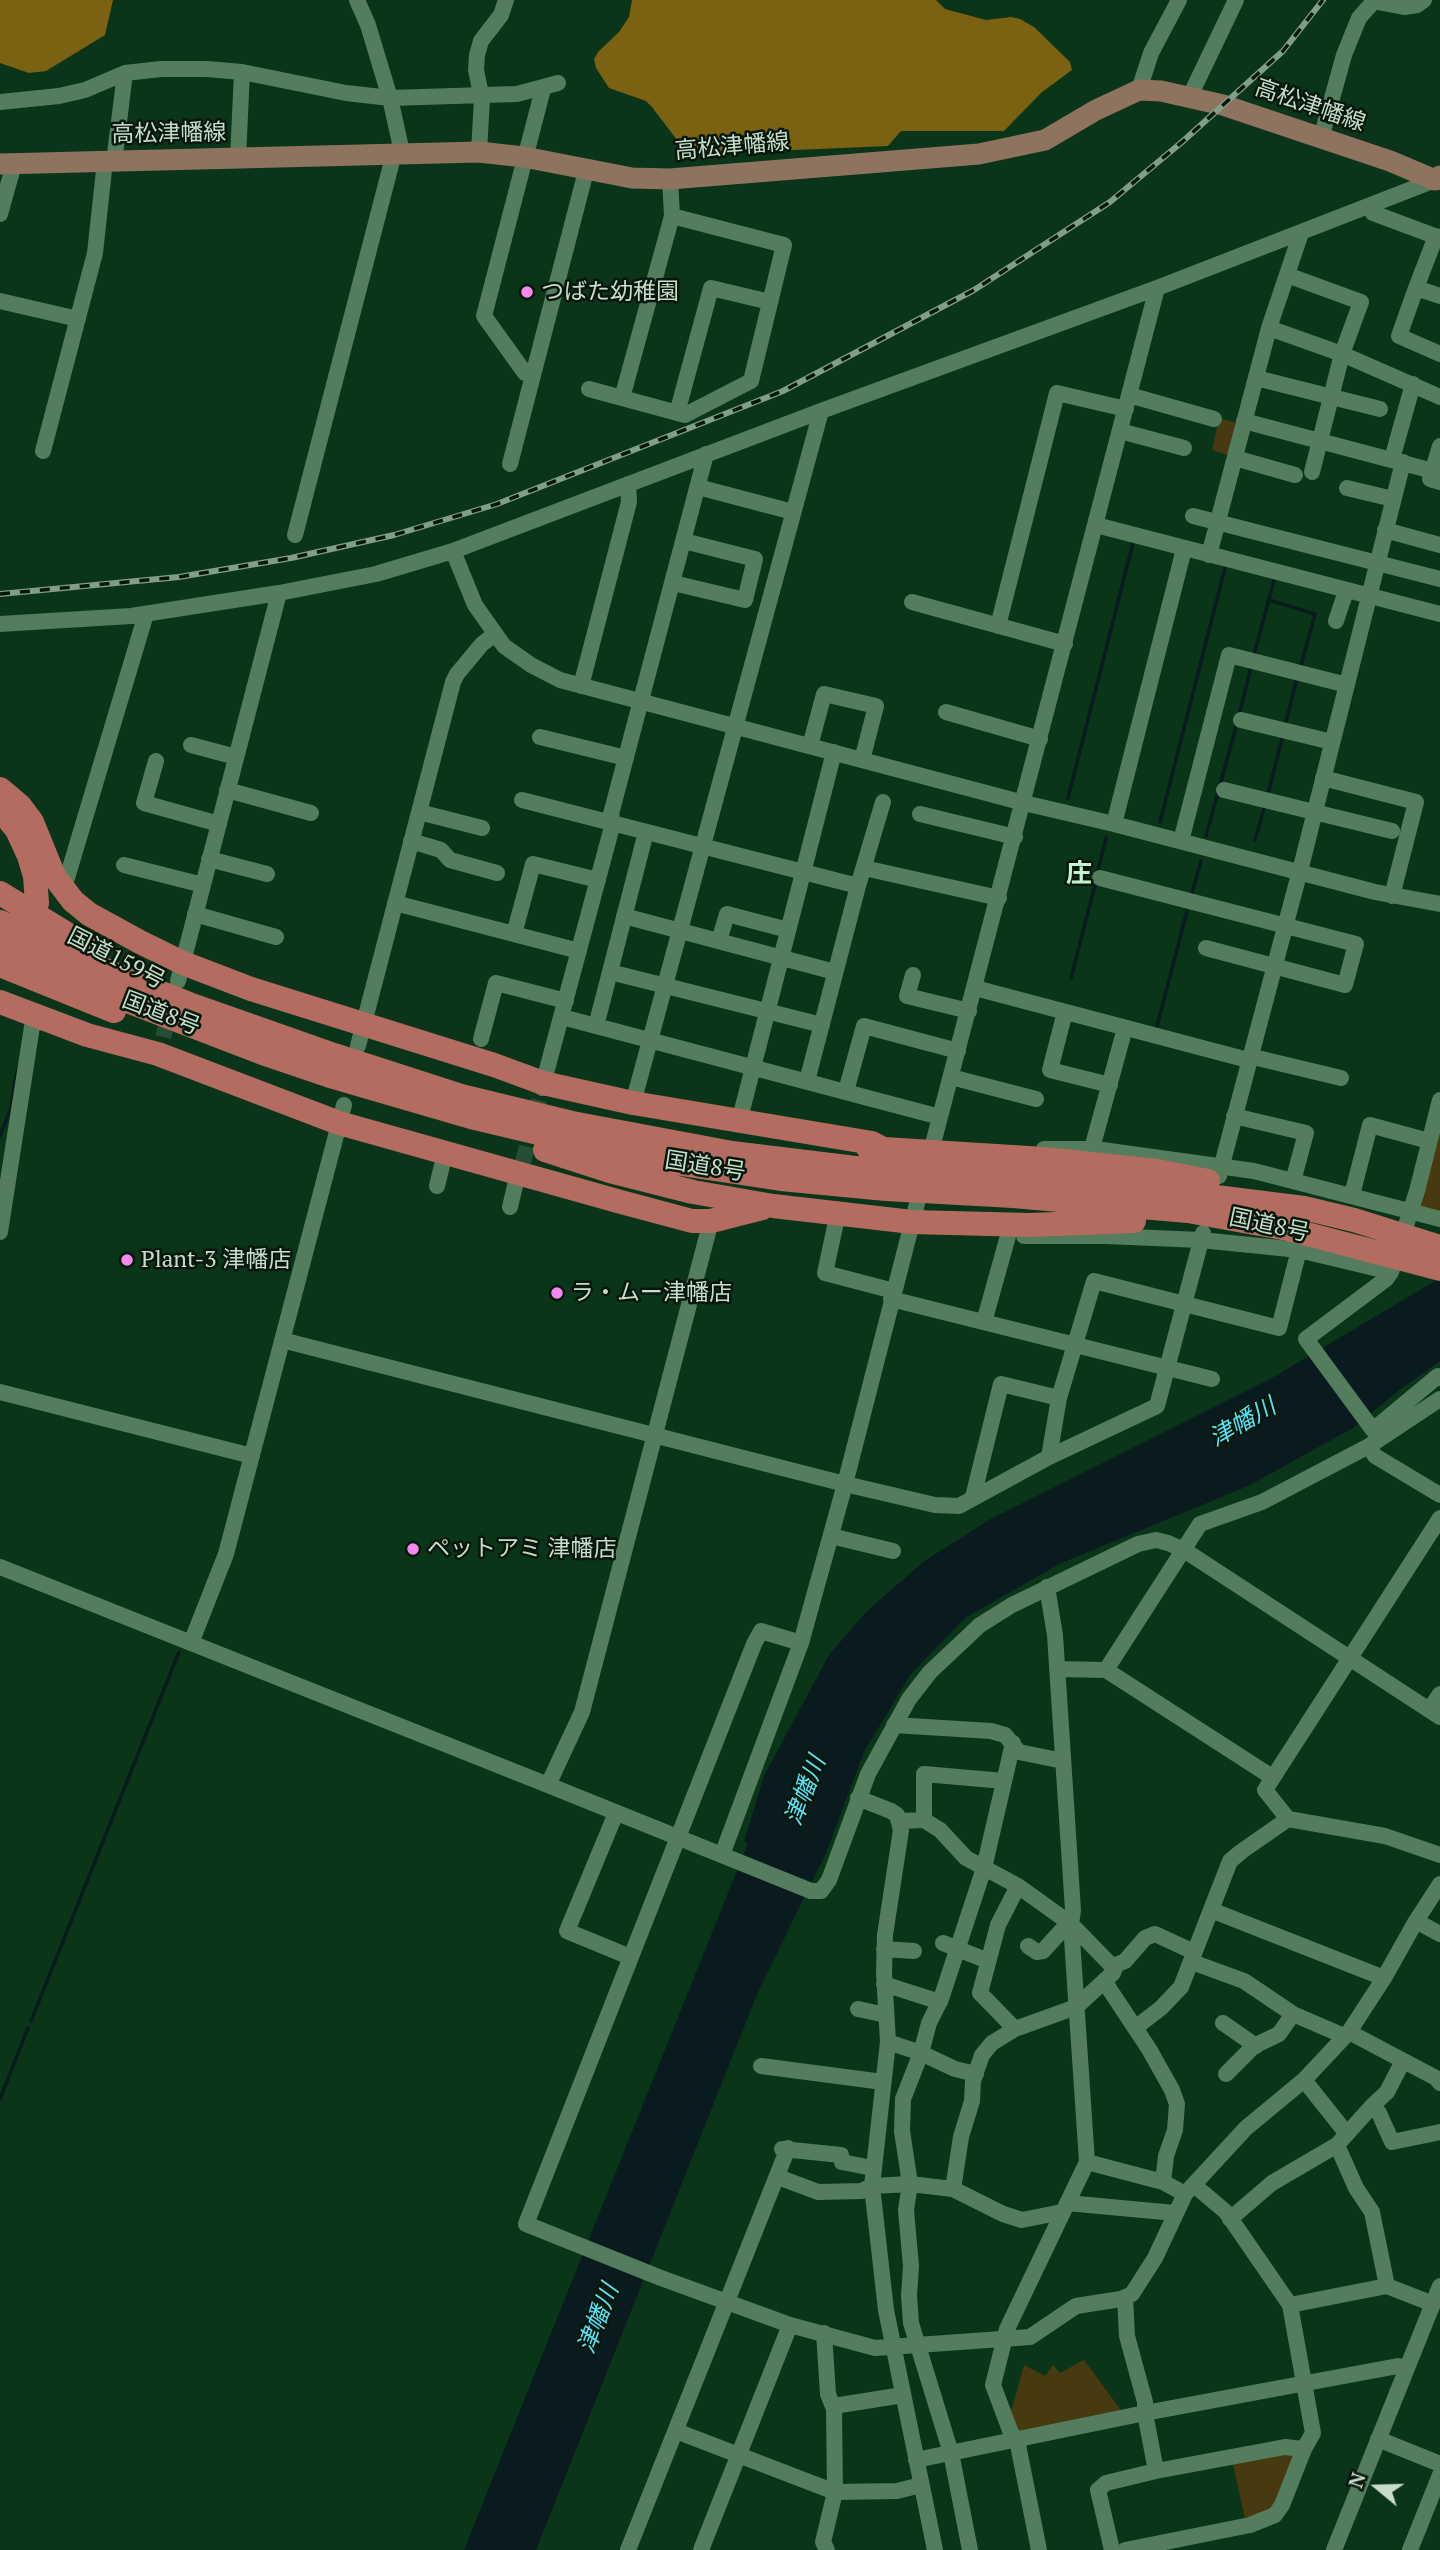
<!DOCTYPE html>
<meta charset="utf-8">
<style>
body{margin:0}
#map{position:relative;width:1440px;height:2550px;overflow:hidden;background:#0a3518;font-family:"PT Serif",serif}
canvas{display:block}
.north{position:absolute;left:1342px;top:2452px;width:70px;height:70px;-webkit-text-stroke:5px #07180b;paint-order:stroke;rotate:289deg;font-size:19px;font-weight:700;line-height:28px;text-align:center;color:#c7ddca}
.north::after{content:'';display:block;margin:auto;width:24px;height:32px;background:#c7ddca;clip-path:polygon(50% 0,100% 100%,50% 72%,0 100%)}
</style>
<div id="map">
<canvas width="1440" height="2550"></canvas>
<div class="north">N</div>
</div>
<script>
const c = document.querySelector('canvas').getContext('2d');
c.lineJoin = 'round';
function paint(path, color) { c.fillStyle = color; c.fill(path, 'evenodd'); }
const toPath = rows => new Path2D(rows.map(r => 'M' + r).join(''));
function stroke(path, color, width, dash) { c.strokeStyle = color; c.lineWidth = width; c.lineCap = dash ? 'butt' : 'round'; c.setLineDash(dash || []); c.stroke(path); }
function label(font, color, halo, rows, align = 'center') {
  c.font = font + ' "PT Serif","Noto Sans JP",serif'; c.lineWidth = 5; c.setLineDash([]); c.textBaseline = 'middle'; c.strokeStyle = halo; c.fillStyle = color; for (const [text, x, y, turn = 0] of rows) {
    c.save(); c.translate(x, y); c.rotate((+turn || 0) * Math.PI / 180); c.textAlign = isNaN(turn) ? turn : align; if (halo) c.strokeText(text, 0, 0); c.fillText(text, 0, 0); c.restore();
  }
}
paint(toPath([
 [1219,418,1239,424,1230,456,1212,450],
 [1440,1120,1440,1212,1417,1206],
 [1084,2360,1124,2414,1015,2434,1009,2419,1024,2365,1045,2376,1053,2365,1060,2373],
 [1301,2452,1280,2503,1246,2523,1232,2460]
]), '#473910');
paint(toPath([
 [0,0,113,0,105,35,46,71,29,73,0,63],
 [632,0,936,0,945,9,986,20,1011,17,1020,19,1034,27,1070,62,1072,70,1042,92,1004,131,901,131,888,146,702,154,677,140,652,107,646,101,609,88,596,68,594,59,599,51,619,32,629,17]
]), '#7b6212');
paint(toPath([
 [1440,1278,1440,1361,1398,1391,1353,1428,1248,1486,1059,1564,965,1618,910,1675,864,1752,826,1853,758,1992,536,2550,464,2550,748,1843,744,1841,764,1776,829,1655,865,1613,923,1562,989,1520,1272,1378]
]), '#091b1e');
stroke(toPath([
 [1269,600,1315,614,1300,669],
 [1254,655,1274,580],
 [1239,716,1251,667],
 [1286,722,1297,678],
 [1268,794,1283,735],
 [1068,798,1133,543],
 [1160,822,1226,564],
 [1206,836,1237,723],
 [1255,840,1264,808],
 [1097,874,1106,838],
 [1191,896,1201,861],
 [1071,978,1096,881],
 [1156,1030,1187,911],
 [0,1136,11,1108,17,1071],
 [31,2021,179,1652],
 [0,2099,28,2028]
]), '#091b1e', 3.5);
stroke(toPath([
 [163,1037,170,1010],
 [523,1162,542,1088]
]), '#264e33', 16, [16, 8]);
stroke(toPath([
 [357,0,368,25,390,98,400,143,399,154],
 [1373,1,1404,7,1417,5,1424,0],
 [1139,90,1151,53,1179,0],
 [1190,96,1236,0],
 [0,102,59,96,85,90,125,73,161,69,207,69,242,72,346,93,390,98,517,94,558,83],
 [1321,138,1344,55,1359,18,1375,0],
 [479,152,482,99,476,70,477,55,481,41,501,15,506,0],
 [238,158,242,72],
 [114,162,125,73],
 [670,179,672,216,622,398,685,415,751,381,784,245,672,216],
 [1372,205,1373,213,1440,238],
 [0,214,14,164],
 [1287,275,1361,302,1342,354,1312,472],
 [1416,288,1436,236],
 [1440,296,1416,288,1399,336,1440,354],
 [0,301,78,319],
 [1269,328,1342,354,1440,397],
 [533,375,525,373,484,316,543,89],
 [1256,378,1380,409],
 [589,389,622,398],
 [1129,395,1214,419],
 [677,413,711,288,770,302],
 [1244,421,1433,471],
 [1120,431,1184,448],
 [1440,446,1430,479,1440,482],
 [43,451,95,253,105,161],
 [1235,458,1295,475],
 [1392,459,1413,384],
 [510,464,586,171],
 [698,487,793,512],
 [1347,488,1393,499],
 [1193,516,1440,579],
 [1096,525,1440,614],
 [1385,530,1440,545],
 [295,535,391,165,392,154],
 [453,551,475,605,504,646,531,665,560,680,1024,803,1114,824,1375,892,1440,904],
 [1209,555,1269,328,1301,233],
 [673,583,745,600,755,559,684,541],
 [912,602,1065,644],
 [1336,621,1346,591],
 [0,624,131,616,279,593,376,574,453,551,821,411,1157,288,1435,180,1440,182],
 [998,626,1057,393,1126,409],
 [581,686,629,502,628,484],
 [946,712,1040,739],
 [1241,720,1332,742],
 [540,737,626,758],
 [191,745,236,757],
 [810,746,824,694,876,706,862,760],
 [156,761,144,803,219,824],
 [1323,778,1416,802,1392,896],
 [227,790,311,813],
 [1224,790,1392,831],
 [522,800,858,886],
 [419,812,482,828],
 [920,814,1015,837],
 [1114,824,1184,549],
 [411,841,441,850,450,860,497,873],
 [1181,841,1229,655,1347,685],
 [209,859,267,874],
 [124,865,203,885],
 [864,868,999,898],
 [1100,878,1356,944,1345,985,1206,948],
 [58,884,67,878,146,614],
 [395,903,579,951],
 [195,914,276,937],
 [624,916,835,972],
 [514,934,533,864,598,880],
 [719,941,727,914,788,930],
 [610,972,822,1025],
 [913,975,907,996,969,1011],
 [178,981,279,593],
 [975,988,1248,1060],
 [1065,1012,1050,1070,1110,1085],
 [562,1017,940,1117],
 [596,1026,646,832],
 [481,1039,496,983,566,1001],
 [358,1046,453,682,457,674,482,644,495,634],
 [1249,1056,1341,1078],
 [951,1077,1036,1099],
 [807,1081,858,886,883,802],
 [542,1088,613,823,611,814,706,454],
 [846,1091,864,1026,958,1051],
 [1440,1100,1417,1191,1391,1272,1386,1279,1306,1339,1373,1430,1438,1376,1440,1378],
 [633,1103,821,411],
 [1234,1116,1306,1133,1293,1181],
 [739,1122,834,752],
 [1044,1149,1095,1149,1254,1171,1440,1219],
 [1095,1149,1094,1141,1125,1028],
 [929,1159,1157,288],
 [1219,1176,1302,863,1403,462],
 [437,1186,445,1153],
 [1352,1195,1370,1125,1429,1141],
 [510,1207,518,1173],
 [838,1213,825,1273,894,1291],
 [711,1221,582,1712,548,1785,811,1891,821,1891,829,1880,868,1774,909,1699,930,1672,980,1625,1012,1605,1138,1544,1156,1540,1168,1543,1184,1550,1440,1717],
 [0,1232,34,1014],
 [1024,1236,1106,1236,1201,1240,1299,1250,1391,1272],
 [891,1299,1212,1379],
 [984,1322,1008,1236],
 [282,1340,845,1484,935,1505,959,1506,1049,1457,1157,1406,1203,1233],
 [0,1392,252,1456],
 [1369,1446,1375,1456,1440,1495],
 [1049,1457,1059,1398,1094,1281,1279,1328,1299,1250],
 [973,1497,1001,1384,1059,1398],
 [831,1536,893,1551],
 [0,1567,548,1785],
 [191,1643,226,1554,344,1105],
 [801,1643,761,1631,754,1644,526,2224,661,2278,790,2325,875,2348,1030,2337,1076,2306,1121,2299,1132,2294,1155,2258,1185,2194,1246,2128,1304,2080,1349,2032,1384,1978,1416,1921,1440,1884],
 [1057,1669,1106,1670,1200,1524,1262,1502,1369,1446,1440,1399],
 [1106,1670,1272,1777],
 [1429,1710,1440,1694],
 [894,1725,991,1731,1005,1735,1019,1752,1063,1761],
 [858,1798,891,1811,897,1815,901,1830,885,1935,884,1973,888,2042,872,2186,886,2310,935,2550],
 [616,1813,567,1931,630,1957],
 [1288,1819,1265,1790,1440,1518],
 [924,1820,924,1774,1004,1781],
 [900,1821,924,1820,940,1830,966,1858,1018,1886,1071,1924,1110,1964,1116,1965,1125,1961,1145,1938,1155,1934,1194,1952],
 [722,1855,801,1643,845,1484,922,1184],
 [1211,1910,1384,1978],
 [1416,1921,1440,1934],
 [943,1943,988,1961],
 [1028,1946,1037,1952,1043,1951,1063,1929,1071,1924],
 [884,1949,914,1951],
 [1192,1962,1244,1981,1293,2014,1344,2036],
 [1104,1981,1149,2049,1172,2090,1177,2104,1175,2130,1166,2156,1163,2182,1185,2194],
 [884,1984,940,2002],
 [858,2009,886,2015],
 [1223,2023,1256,2046],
 [1135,2028,1161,2008,1181,1987,1230,1861,1242,1851,1288,1819,1385,1836,1440,1855],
 [1015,2029,980,1993,998,1925,1018,1886],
 [1349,2032,1436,2078,1440,2083],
 [888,2042,921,2053,955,2069,976,2074],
 [761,2066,883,2082],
 [1226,2074,1254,2046,1279,2034,1293,2014],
 [1304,2080,1347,2134],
 [1372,2106,1387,2092,1403,2061],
 [1337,2145,1356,2188,1372,2212,1387,2286],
 [782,2149,841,2155,842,2162,872,2168],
 [1087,2162,1163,2182],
 [778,2177,818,2192,862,2191,872,2186,910,2184,953,2189,1003,2214,1022,2220,1062,2212],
 [953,2189,961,2137,972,2101,973,2081,982,2055,992,2043,1015,2029,1076,2007,1113,1973,1116,1965],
 [1067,2203,1175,2213],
 [1230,2219,1272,2183,1337,2145,1372,2106,1379,2113,1392,2142,1440,2132],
 [1125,2297,1127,2336,1145,2402,1145,2413,1156,2471],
 [1290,2305,1387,2286,1433,2304],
 [824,2333,828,2394,834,2409],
 [676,2431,835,2492,897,2491,921,2485],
 [1378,2439,1440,2464],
 [916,2460,1145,2413,1398,2366,1407,2368],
 [628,2550,788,2148],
 [701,2550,790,2325],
 [827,2550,823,2542,835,2492,834,2409,840,2405,903,2395],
 [970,2550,951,2453,911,2323,909,2296,911,2266,906,2210,910,2184,902,2131,903,2099,921,2053,929,2023,941,1999,984,1868,1013,1743],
 [1039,2550,1017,2440,1011,2433,993,2385,1007,2329,1087,2162,1071,1924,1073,1910,1055,1635,1047,1587],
 [1112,2550,1098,2490,1106,2483,1156,2471,1285,2447,1304,2449],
 [1125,2550,1250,2525,1275,2515,1282,2505,1304,2449,1313,2433,1290,2305,1226,2212,1194,2185],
 [1334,2550,1440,2286],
 [1410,2550,1440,2475]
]), '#537d5c', 16);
stroke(toPath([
 [0,164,479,152,524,157,632,178,670,179,979,154,1045,140,1096,110,1139,90,1161,91,1223,105,1390,161,1435,180,1440,176]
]), '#8e735e', 21);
stroke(toPath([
 [0,789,20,806,32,822,54,876,73,901,89,914,140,942,183,963,251,989,494,1065,543,1083,633,1103,872,1143,883,1149],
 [0,809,17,830,29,856,35,876,37,903,29,927],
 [0,893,90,948],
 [0,922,123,978,189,1004,334,1055,461,1096,572,1123,732,1153,888,1172,1070,1183,1192,1194,1304,1208,1354,1220,1440,1247],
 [0,942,117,997,268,1055,330,1076,471,1117,568,1140,668,1162,781,1179,886,1189,1013,1196,1188,1211,1288,1229,1440,1269],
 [0,965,114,1011],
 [0,1002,87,1035,158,1054,339,1123,621,1202,692,1221,711,1221,762,1208],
 [868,1148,1044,1159,1157,1171,1208,1181],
 [545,1150,610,1171,693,1192,773,1206,912,1222,1029,1225,1134,1221]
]), '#b56c60', 24);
const rail = toPath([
 [0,594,179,577,291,558,394,535,497,504,783,391,974,290,1110,202,1182,142,1283,51,1323,0]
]);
stroke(rail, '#819f88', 6);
stroke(rail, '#07180b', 3.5, [10]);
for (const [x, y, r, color] of [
 [527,292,7,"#f689ed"],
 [127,1260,7,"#f689ed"],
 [557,1293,7,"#f689ed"],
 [413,1549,7,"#f689ed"]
]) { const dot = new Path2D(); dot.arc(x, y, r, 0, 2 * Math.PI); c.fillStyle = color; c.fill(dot); stroke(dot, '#07180b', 2.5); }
label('23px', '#c7ddca', '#07180b', [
 ["高松津幡線",1310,106,19],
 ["高松津幡線",169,134,-1],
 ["高松津幡線",732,147,-5],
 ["国道159号",116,959,27],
 ["国道8号",161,1014,21],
 ["国道8号",705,1167,9],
 ["国道8号",1269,1226,12]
]);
label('23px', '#c7ddca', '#07180b', [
 ["つばた幼稚園",541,292],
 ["Plant-3 津幡店",141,1260],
 ["ラ・ムー津幡店",571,1293],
 ["ペットアミ 津幡店",427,1549]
], 'left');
label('italic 24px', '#59e2f8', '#07180b', [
 ["津幡川",1243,1423,-30],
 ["津幡川",806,1791,-69],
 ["津幡川",599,2319,-69]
]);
label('bold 26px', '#c4f2cc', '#07180b', [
 ["庄",1079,875]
]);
</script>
